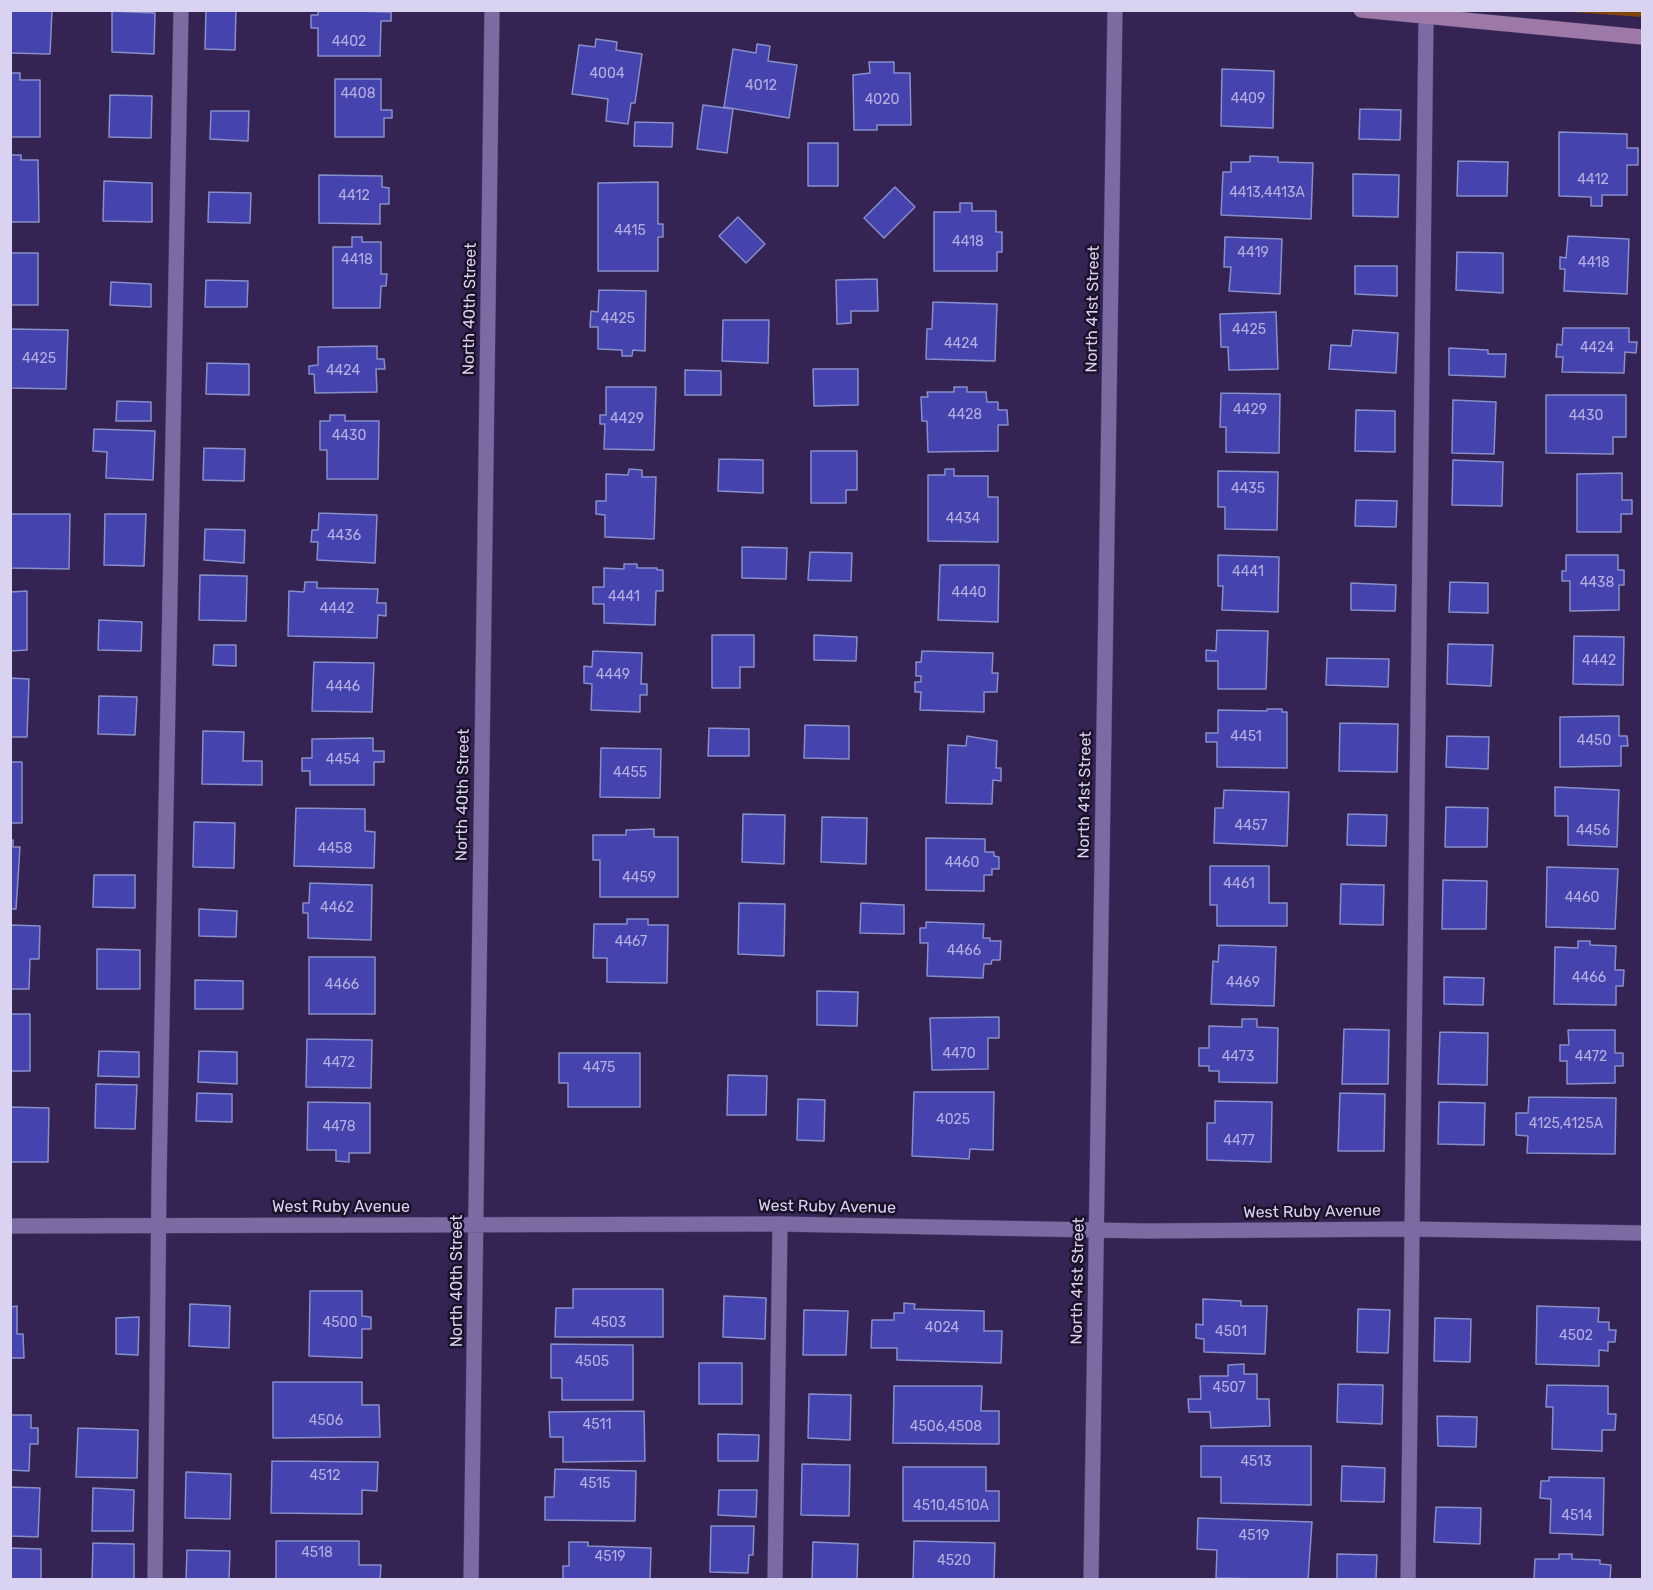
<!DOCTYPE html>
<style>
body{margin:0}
#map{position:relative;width:1653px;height:1590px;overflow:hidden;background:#352354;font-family:Rubik,sans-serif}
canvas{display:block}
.frame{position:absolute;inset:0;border:12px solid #dad2f1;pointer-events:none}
</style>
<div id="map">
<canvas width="1653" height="1590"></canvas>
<div class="frame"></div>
</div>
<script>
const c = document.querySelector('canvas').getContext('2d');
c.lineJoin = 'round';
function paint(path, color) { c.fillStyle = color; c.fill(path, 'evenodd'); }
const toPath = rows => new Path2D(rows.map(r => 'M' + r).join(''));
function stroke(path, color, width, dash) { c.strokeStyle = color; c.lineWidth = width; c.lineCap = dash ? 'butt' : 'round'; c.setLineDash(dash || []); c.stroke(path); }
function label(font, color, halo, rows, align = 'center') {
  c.font = font + ' Rubik,sans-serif'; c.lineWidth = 5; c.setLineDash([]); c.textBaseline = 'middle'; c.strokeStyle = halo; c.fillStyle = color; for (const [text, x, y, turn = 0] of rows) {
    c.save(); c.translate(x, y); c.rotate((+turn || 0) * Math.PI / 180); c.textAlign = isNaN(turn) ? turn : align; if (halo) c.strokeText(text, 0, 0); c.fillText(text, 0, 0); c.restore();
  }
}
paint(toPath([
 [1559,11,1642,11,1642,17,1614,15]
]), '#82460a');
const building = toPath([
 [10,10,52,10,50,54,10,53,10,10],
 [206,10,236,10,235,50,205,49,206,10],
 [318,10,391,12,391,21,381,21,380,56,318,56,318,28,311,28,311,15,318,15,318,10],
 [112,11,155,13,154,54,112,52,112,11],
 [596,39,617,42,616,50,642,54,635,103,631,103,628,124,606,121,608,99,572,94,579,45,595,47,596,39],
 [757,44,770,46,768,61,797,65,789,118,724,107,733,49,756,53,757,44],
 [869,62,894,62,894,73,910,73,911,125,877,125,877,130,854,130,853,75,870,73,869,62],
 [1222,69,1274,71,1273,128,1221,126,1222,69],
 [10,73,20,73,20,80,40,80,40,137,10,137,10,73],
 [335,79,381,79,381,110,392,110,392,118,384,118,384,137,335,137,335,79],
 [110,95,152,96,151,138,109,137,110,95],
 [703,105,733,109,727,153,697,149,703,105],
 [1360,109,1401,110,1400,140,1359,139,1360,109],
 [211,111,249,111,248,141,210,139,211,111],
 [635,122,673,123,672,147,634,146,635,122],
 [1559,132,1627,134,1627,148,1638,148,1638,165,1627,165,1627,195,1602,195,1602,206,1591,206,1591,197,1559,196,1559,132],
 [808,143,838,143,838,186,808,186,808,143],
 [10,155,21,155,21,160,38,160,39,222,10,222,10,155],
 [1250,156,1278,157,1278,162,1313,163,1311,219,1221,215,1223,172,1231,172,1231,162,1250,162,1250,156],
 [1458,161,1508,162,1507,196,1457,196,1458,161],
 [1353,174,1399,175,1398,217,1353,216,1353,174],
 [319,175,382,176,382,187,389,188,389,204,380,204,380,224,319,223,319,175],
 [104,181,152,183,152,222,103,221,104,181],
 [658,182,658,224,663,224,663,237,658,237,658,271,598,271,598,183,658,182],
 [895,187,915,207,884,238,864,218,895,187],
 [209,192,251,193,250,223,208,222,209,192],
 [960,203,972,203,972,211,996,211,996,232,1002,232,1002,252,997,252,997,271,934,271,934,212,960,212,960,203],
 [738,217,765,244,746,263,719,236,738,217],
 [1568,236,1629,239,1627,294,1564,291,1565,269,1560,269,1560,257,1566,258,1568,236],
 [352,237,362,237,362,242,381,242,381,274,387,274,386,286,381,286,380,308,333,308,333,247,352,247,352,237],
 [1225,237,1282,239,1280,294,1229,291,1231,267,1224,267,1225,237],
 [1457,252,1503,253,1503,293,1456,290,1457,252],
 [10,253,38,253,38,305,10,305,10,253],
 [1355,266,1397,266,1397,296,1355,294,1355,266],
 [877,279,878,311,851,311,851,323,837,324,836,280,877,279],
 [206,280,248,281,247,307,205,307,206,280],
 [111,282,151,284,151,307,110,305,111,282],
 [599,290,646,291,645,351,633,350,632,356,622,356,622,350,598,349,598,327,590,327,591,311,598,312,599,290],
 [933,302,997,304,995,361,926,359,927,329,932,329,933,302],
 [1276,312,1278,369,1229,370,1228,347,1221,347,1220,314,1276,312],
 [723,320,769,320,768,363,722,361,723,320],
 [1563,328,1629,328,1629,342,1637,342,1636,353,1625,352,1624,373,1562,372,1563,357,1556,357,1557,344,1562,345,1563,328],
 [10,329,68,330,66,389,10,388,10,329],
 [1353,330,1398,333,1396,373,1329,369,1331,345,1351,346,1353,330],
 [377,346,377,359,384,359,385,369,376,369,377,392,315,393,314,374,309,374,309,366,318,365,318,347,377,346],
 [1449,348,1488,350,1488,354,1506,354,1505,377,1449,375,1449,348],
 [207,363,249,364,249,395,206,394,207,363],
 [813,369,858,369,858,405,814,406,813,369],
 [685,370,721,371,721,395,685,395,685,370],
 [606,387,656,387,654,450,604,449,605,424,600,424,600,415,606,415,606,387],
 [954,387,967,387,967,392,986,392,987,402,998,402,998,410,1007,410,1008,425,998,425,998,451,928,452,927,421,922,421,921,397,928,397,927,392,954,392,954,387],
 [1221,393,1280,394,1279,453,1226,452,1226,427,1220,427,1221,393],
 [1546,395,1626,395,1626,437,1613,437,1613,454,1546,453,1546,395],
 [1453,400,1496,402,1494,454,1452,453,1453,400],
 [117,401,151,402,151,421,116,421,117,401],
 [1356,410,1395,411,1395,452,1355,451,1356,410],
 [330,415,345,415,345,421,379,421,378,479,327,479,327,450,320,450,320,421,330,421,330,415],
 [94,429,155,431,153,480,106,478,107,452,93,451,94,429],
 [204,448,245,449,244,481,203,480,204,448],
 [811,451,857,451,857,490,846,490,846,503,811,503,811,451],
 [719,459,763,460,763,493,718,491,719,459],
 [1453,460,1503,462,1502,506,1452,505,1453,460],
 [629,469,642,470,642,477,656,477,654,539,605,537,605,515,596,514,596,501,606,501,606,474,628,475,629,469],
 [945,469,954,469,954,476,988,476,988,497,998,497,998,542,928,541,928,475,945,475,945,469],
 [1218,471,1278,472,1277,530,1225,529,1225,507,1218,507,1218,471],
 [1622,473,1622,500,1632,500,1632,514,1621,514,1621,532,1577,532,1577,474,1622,473],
 [1356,500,1397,501,1396,527,1355,526,1356,500],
 [319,513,377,515,375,563,317,560,318,542,311,542,312,530,318,530,319,513],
 [10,514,70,514,69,569,10,568,10,514],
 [105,514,146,514,144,566,104,565,105,514],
 [205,529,245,530,244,563,204,560,205,529],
 [742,547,787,548,786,579,742,578,742,547],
 [810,552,852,553,851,581,808,580,810,552],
 [1218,555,1279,557,1278,612,1222,610,1223,586,1218,586,1218,555],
 [1566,555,1618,555,1618,570,1624,570,1624,585,1619,585,1619,610,1570,611,1570,581,1562,581,1562,571,1566,571,1566,555],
 [624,564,637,564,637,568,657,568,657,570,663,570,663,591,656,591,655,625,604,623,604,604,593,604,593,587,604,587,604,568,624,569,624,564],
 [940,565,999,565,998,622,938,620,940,565],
 [200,575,247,576,246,621,199,620,200,575],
 [305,582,317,582,317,588,378,589,377,603,386,603,386,616,378,615,377,638,288,636,289,591,304,592,305,582],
 [1450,582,1488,583,1488,613,1449,612,1450,582],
 [1351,583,1396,585,1395,611,1351,610,1351,583],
 [27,591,27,650,10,651,10,592,27,591],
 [99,620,142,622,141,651,98,650,99,620],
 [1217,630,1268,631,1266,689,1218,689,1218,661,1206,661,1206,650,1216,651,1217,630],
 [712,635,754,635,754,667,740,667,740,688,712,688,712,635],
 [814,635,857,637,856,661,814,660,814,635],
 [1574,636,1624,637,1623,685,1573,684,1574,636],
 [1448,644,1493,645,1491,686,1447,684,1448,644],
 [214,645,236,645,236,666,213,665,214,645],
 [593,651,642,653,641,684,647,684,647,695,640,695,640,712,591,710,592,684,584,683,584,666,592,667,593,651],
 [922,651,993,653,992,673,998,673,997,692,984,692,984,712,920,710,921,692,915,692,915,682,921,682,921,676,916,676,916,662,921,662,922,651],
 [1327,658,1389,659,1388,687,1326,685,1327,658],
 [314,662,374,663,372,712,312,711,314,662],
 [10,678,29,679,27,737,10,737,10,678],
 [99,696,137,697,135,735,98,734,99,696],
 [1267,709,1282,709,1282,712,1287,712,1287,768,1217,767,1217,742,1206,742,1206,733,1218,733,1218,710,1267,711,1267,709],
 [1619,716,1619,736,1627,736,1628,746,1621,746,1621,766,1560,767,1560,717,1619,716],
 [1340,723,1398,724,1397,772,1339,771,1340,723],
 [805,725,849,726,849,759,804,758,805,725],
 [709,728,749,729,749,756,708,756,709,728],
 [203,731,244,732,243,761,262,761,262,785,202,784,203,731],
 [967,736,997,741,996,768,1001,768,1001,781,993,780,992,804,946,803,948,745,966,746,967,736],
 [1447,736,1489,737,1488,769,1446,767,1447,736],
 [373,738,373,751,384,751,384,762,374,762,374,785,310,785,310,771,302,771,302,758,312,758,312,739,373,738],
 [601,748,661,749,660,798,600,797,601,748],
 [10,762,22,762,22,823,10,823,10,762],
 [1555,787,1619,790,1617,847,1568,845,1568,816,1555,816,1555,787],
 [1224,790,1289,792,1287,846,1214,843,1215,808,1223,808,1224,790],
 [1446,807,1488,808,1487,847,1445,847,1446,807],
 [296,808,365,809,365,831,375,832,374,868,294,866,296,808],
 [743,814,785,815,784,864,742,862,743,814],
 [1348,814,1387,815,1386,846,1347,845,1348,814],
 [822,817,867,818,866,864,821,862,822,817],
 [194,822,235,823,234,868,193,867,194,822],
 [654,829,654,837,678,837,678,897,600,897,600,860,593,860,593,835,626,835,626,830,654,829],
 [926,838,985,839,985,852,994,852,994,856,999,857,999,869,992,869,992,875,984,875,984,891,926,890,926,838],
 [10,840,13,840,13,847,20,847,16,909,10,909,10,840],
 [1210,866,1269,866,1269,903,1287,903,1287,926,1217,926,1217,905,1210,905,1210,866],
 [1547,867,1618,869,1615,929,1546,927,1547,867],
 [94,875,135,875,135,908,93,907,94,875],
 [1443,880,1487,881,1486,929,1442,929,1443,880],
 [310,883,372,885,371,940,308,938,308,913,303,913,303,903,309,903,310,883],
 [1341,884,1384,885,1383,925,1340,924,1341,884],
 [739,903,785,904,784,956,738,954,739,903],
 [861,903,904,905,904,934,860,933,861,903],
 [199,909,237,911,236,937,199,936,199,909],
 [627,919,648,919,648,925,668,925,667,983,607,982,607,958,593,958,594,924,627,924,627,919],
 [926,922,984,924,983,938,990,938,990,941,1001,941,1000,960,992,960,991,964,984,964,983,978,927,976,928,943,920,943,920,928,926,928,926,922],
 [10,925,40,926,39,959,30,959,29,989,10,989,10,925],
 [1578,941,1590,941,1590,945,1616,946,1615,970,1624,970,1623,986,1616,986,1616,1005,1554,1004,1555,947,1578,948,1578,941],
 [1219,945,1276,947,1274,1006,1211,1004,1213,961,1218,962,1219,945],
 [97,949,140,950,140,989,97,989,97,949],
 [309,957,375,957,375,1014,309,1014,309,957],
 [1444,977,1484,978,1483,1005,1444,1004,1444,977],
 [195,980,243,981,243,1009,195,1009,195,980],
 [817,991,858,992,857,1026,817,1025,817,991],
 [10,1014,30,1014,30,1071,10,1071,10,1014],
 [999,1017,999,1038,988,1038,988,1069,932,1070,930,1018,999,1017],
 [1242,1019,1257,1019,1257,1027,1278,1028,1277,1083,1219,1082,1219,1071,1209,1071,1209,1066,1199,1066,1199,1048,1209,1048,1209,1026,1242,1027,1242,1019],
 [1344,1029,1389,1030,1388,1084,1342,1084,1344,1029],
 [1568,1030,1615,1030,1615,1053,1623,1053,1623,1066,1615,1066,1615,1083,1567,1084,1567,1061,1560,1061,1560,1045,1569,1045,1568,1030],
 [1440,1032,1488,1033,1487,1085,1438,1084,1440,1032],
 [307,1039,372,1040,371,1088,306,1087,307,1039],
 [99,1051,139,1052,139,1077,98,1076,99,1051],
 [199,1051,237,1052,237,1084,198,1082,199,1051],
 [559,1053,640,1053,640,1107,568,1107,568,1083,559,1083,559,1053],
 [728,1075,767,1076,766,1115,727,1115,728,1075],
 [96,1084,137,1085,135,1129,95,1128,96,1084],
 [914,1092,994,1092,993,1150,970,1149,969,1159,912,1156,914,1092],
 [197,1093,232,1094,232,1122,196,1121,197,1093],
 [1340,1093,1385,1094,1384,1151,1338,1151,1340,1093],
 [1529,1097,1616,1098,1615,1154,1527,1153,1528,1136,1516,1135,1516,1113,1528,1113,1529,1097],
 [798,1099,825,1100,824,1141,797,1140,798,1099],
 [1215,1101,1272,1102,1271,1162,1207,1160,1207,1123,1215,1123,1215,1101],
 [308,1102,370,1103,370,1153,349,1153,349,1162,336,1161,336,1150,307,1150,308,1102],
 [1439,1102,1485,1103,1484,1145,1438,1144,1439,1102],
 [10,1107,49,1108,48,1162,10,1162,10,1107],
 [573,1289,663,1289,663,1337,555,1337,556,1308,573,1308,573,1289],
 [310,1291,362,1291,362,1316,371,1317,371,1329,362,1329,362,1358,309,1356,310,1291],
 [724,1296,766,1298,765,1339,723,1337,724,1296],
 [1203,1299,1241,1301,1241,1306,1267,1306,1265,1354,1204,1352,1204,1339,1196,1338,1196,1324,1203,1325,1203,1299],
 [904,1303,915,1304,914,1309,984,1311,984,1331,1002,1331,1001,1363,897,1360,897,1348,871,1348,872,1320,894,1320,894,1313,904,1313,904,1303],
 [190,1304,230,1306,229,1348,189,1346,190,1304],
 [17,1306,17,1334,23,1334,24,1358,10,1358,10,1307,17,1306],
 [1537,1306,1599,1308,1598,1322,1609,1322,1609,1330,1616,1330,1615,1342,1608,1342,1608,1351,1599,1350,1599,1366,1536,1364,1537,1306],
 [1358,1309,1390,1310,1388,1353,1357,1352,1358,1309],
 [804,1310,848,1311,846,1355,803,1355,804,1310],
 [139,1317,138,1355,116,1354,116,1318,139,1317],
 [1435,1318,1471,1319,1470,1362,1434,1361,1435,1318],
 [551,1344,633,1345,633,1400,562,1400,562,1378,551,1378,551,1344],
 [699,1363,742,1363,742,1404,699,1404,699,1363],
 [1244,1364,1244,1374,1257,1374,1257,1399,1269,1399,1270,1426,1211,1428,1210,1412,1189,1412,1188,1399,1201,1399,1200,1376,1228,1376,1228,1365,1244,1364],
 [273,1382,362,1382,362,1405,379,1405,380,1437,273,1438,273,1382],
 [1338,1384,1383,1385,1382,1424,1337,1422,1338,1384],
 [1547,1385,1608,1386,1608,1414,1616,1414,1615,1430,1602,1430,1602,1451,1552,1449,1553,1407,1546,1407,1547,1385],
 [894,1386,982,1386,981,1411,999,1411,999,1444,893,1443,894,1386],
 [809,1394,851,1395,850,1440,808,1438,809,1394],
 [644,1411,645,1461,563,1462,563,1437,550,1437,549,1412,644,1411],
 [10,1415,31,1415,31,1428,38,1428,38,1444,30,1444,29,1471,10,1470,10,1415],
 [1437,1416,1477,1417,1476,1447,1438,1446,1437,1416],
 [78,1428,138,1430,137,1478,76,1477,78,1428],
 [718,1434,759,1435,758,1461,718,1461,718,1434],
 [1201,1446,1311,1446,1311,1505,1221,1503,1221,1477,1201,1477,1201,1446],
 [272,1461,378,1462,377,1491,362,1490,362,1514,271,1513,272,1461],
 [802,1464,850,1465,849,1516,801,1515,802,1464],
 [1342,1466,1385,1468,1384,1502,1341,1501,1342,1466],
 [903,1467,986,1467,986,1491,999,1491,999,1521,903,1521,903,1467],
 [555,1469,636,1471,635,1521,545,1520,545,1497,554,1497,555,1469],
 [186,1472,231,1474,230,1519,185,1518,186,1472],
 [1549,1477,1604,1478,1603,1535,1550,1533,1551,1499,1540,1498,1541,1481,1549,1481,1549,1477],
 [10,1487,40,1488,38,1537,10,1536,10,1487],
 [93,1488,134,1490,133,1531,92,1531,93,1488],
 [719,1490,757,1490,756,1517,718,1515,719,1490],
 [1436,1507,1481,1508,1480,1544,1434,1542,1436,1507],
 [1198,1518,1312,1522,1308,1580,1216,1578,1217,1550,1197,1549,1198,1518],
 [711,1526,754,1526,753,1555,749,1555,748,1573,710,1572,711,1526],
 [276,1541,359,1541,359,1565,381,1565,380,1580,276,1580,276,1541],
 [914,1541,995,1543,994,1580,913,1580,914,1541],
 [569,1542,588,1542,588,1546,651,1548,650,1580,563,1580,563,1566,569,1566,569,1542],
 [813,1542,858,1544,857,1580,812,1580,813,1542],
 [93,1543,134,1544,134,1580,92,1580,93,1543],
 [10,1548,41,1549,41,1580,10,1580,10,1548],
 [187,1550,230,1551,229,1580,186,1580,187,1550],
 [1337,1554,1377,1555,1376,1580,1337,1580,1337,1554],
 [1559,1554,1572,1554,1572,1559,1600,1560,1600,1564,1611,1565,1610,1580,1534,1580,1535,1559,1559,1559,1559,1554]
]);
paint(building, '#4544af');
stroke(building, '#878fc9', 1.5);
const lane = toPath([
 [155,1580,159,1180,181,10],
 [775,1580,780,1224],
 [1408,1580,1426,17]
]);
const street = toPath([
 [10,1226,780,1224,1146,1231,1413,1229,1642,1233],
 [471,1580,492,10],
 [1091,1580,1115,10]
]);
const secondary = toPath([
 [1361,10,1642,37]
]);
stroke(lane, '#4e3d68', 16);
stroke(street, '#4e3d68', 16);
stroke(secondary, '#4e3d68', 16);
stroke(lane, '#7c6aa2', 15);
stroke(street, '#7c6aa2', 15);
stroke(secondary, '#9d79a8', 15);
label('14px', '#b5aee0', null, [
 ["4402",349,42],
 ["4004",607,74],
 ["4012",761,86],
 ["4408",358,94],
 ["4409",1248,99],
 ["4020",882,100],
 ["4412",1593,180],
 ["4413,4413A",1267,193],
 ["4412",354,196],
 ["4415",630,231],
 ["4418",968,242],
 ["4419",1253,253],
 ["4418",357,260],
 ["4418",1594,263],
 ["4425",618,319],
 ["4425",1249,330],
 ["4424",961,344],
 ["4424",1597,348],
 ["4425",39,359],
 ["4424",343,371],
 ["4429",1250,410],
 ["4428",965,415],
 ["4430",1586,416],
 ["4429",627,419],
 ["4430",349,436],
 ["4435",1248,489],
 ["4434",963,519],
 ["4436",344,536],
 ["4441",1248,572],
 ["4438",1597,583],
 ["4440",969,593],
 ["4441",624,597],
 ["4442",337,609],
 ["4442",1599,661],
 ["4449",613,675],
 ["4446",343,687],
 ["4451",1246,737],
 ["4450",1594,741],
 ["4454",343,760],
 ["4455",630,773],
 ["4457",1251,826],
 ["4456",1593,831],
 ["4458",335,849],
 ["4460",962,863],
 ["4459",639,878],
 ["4461",1239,884],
 ["4460",1582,898],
 ["4462",337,908],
 ["4467",631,942],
 ["4466",964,951],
 ["4466",1589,978],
 ["4469",1243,983],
 ["4466",342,985],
 ["4470",959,1054],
 ["4473",1238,1057],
 ["4472",1591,1057],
 ["4472",339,1063],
 ["4475",599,1068],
 ["4025",953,1120],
 ["4125,4125A",1566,1124],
 ["4478",339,1127],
 ["4477",1239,1141],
 ["4500",340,1323],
 ["4503",609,1323],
 ["4024",942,1328],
 ["4501",1231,1332],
 ["4502",1576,1336],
 ["4505",592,1362],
 ["4507",1229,1388],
 ["4506",326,1421],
 ["4511",597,1425],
 ["4506,4508",946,1427],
 ["4513",1256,1462],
 ["4512",325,1476],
 ["4515",595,1484],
 ["4510,4510A",951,1506],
 ["4514",1577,1516],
 ["4519",1254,1536],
 ["4518",317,1553],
 ["4519",610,1557],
 ["4520",954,1561]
]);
label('16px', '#dad2f1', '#1a1228', [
 ["North 40th Street",470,309,-89],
 ["North 41st Street",1093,309,-89],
 ["North 40th Street",463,795,-89],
 ["North 41st Street",1085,795,-89],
 ["West Ruby Avenue",341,1207],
 ["West Ruby Avenue",827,1207,1],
 ["West Ruby Avenue",1312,1212,-1],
 ["North 40th Street",457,1281,-90],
 ["North 41st Street",1078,1281,-89]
]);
</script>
